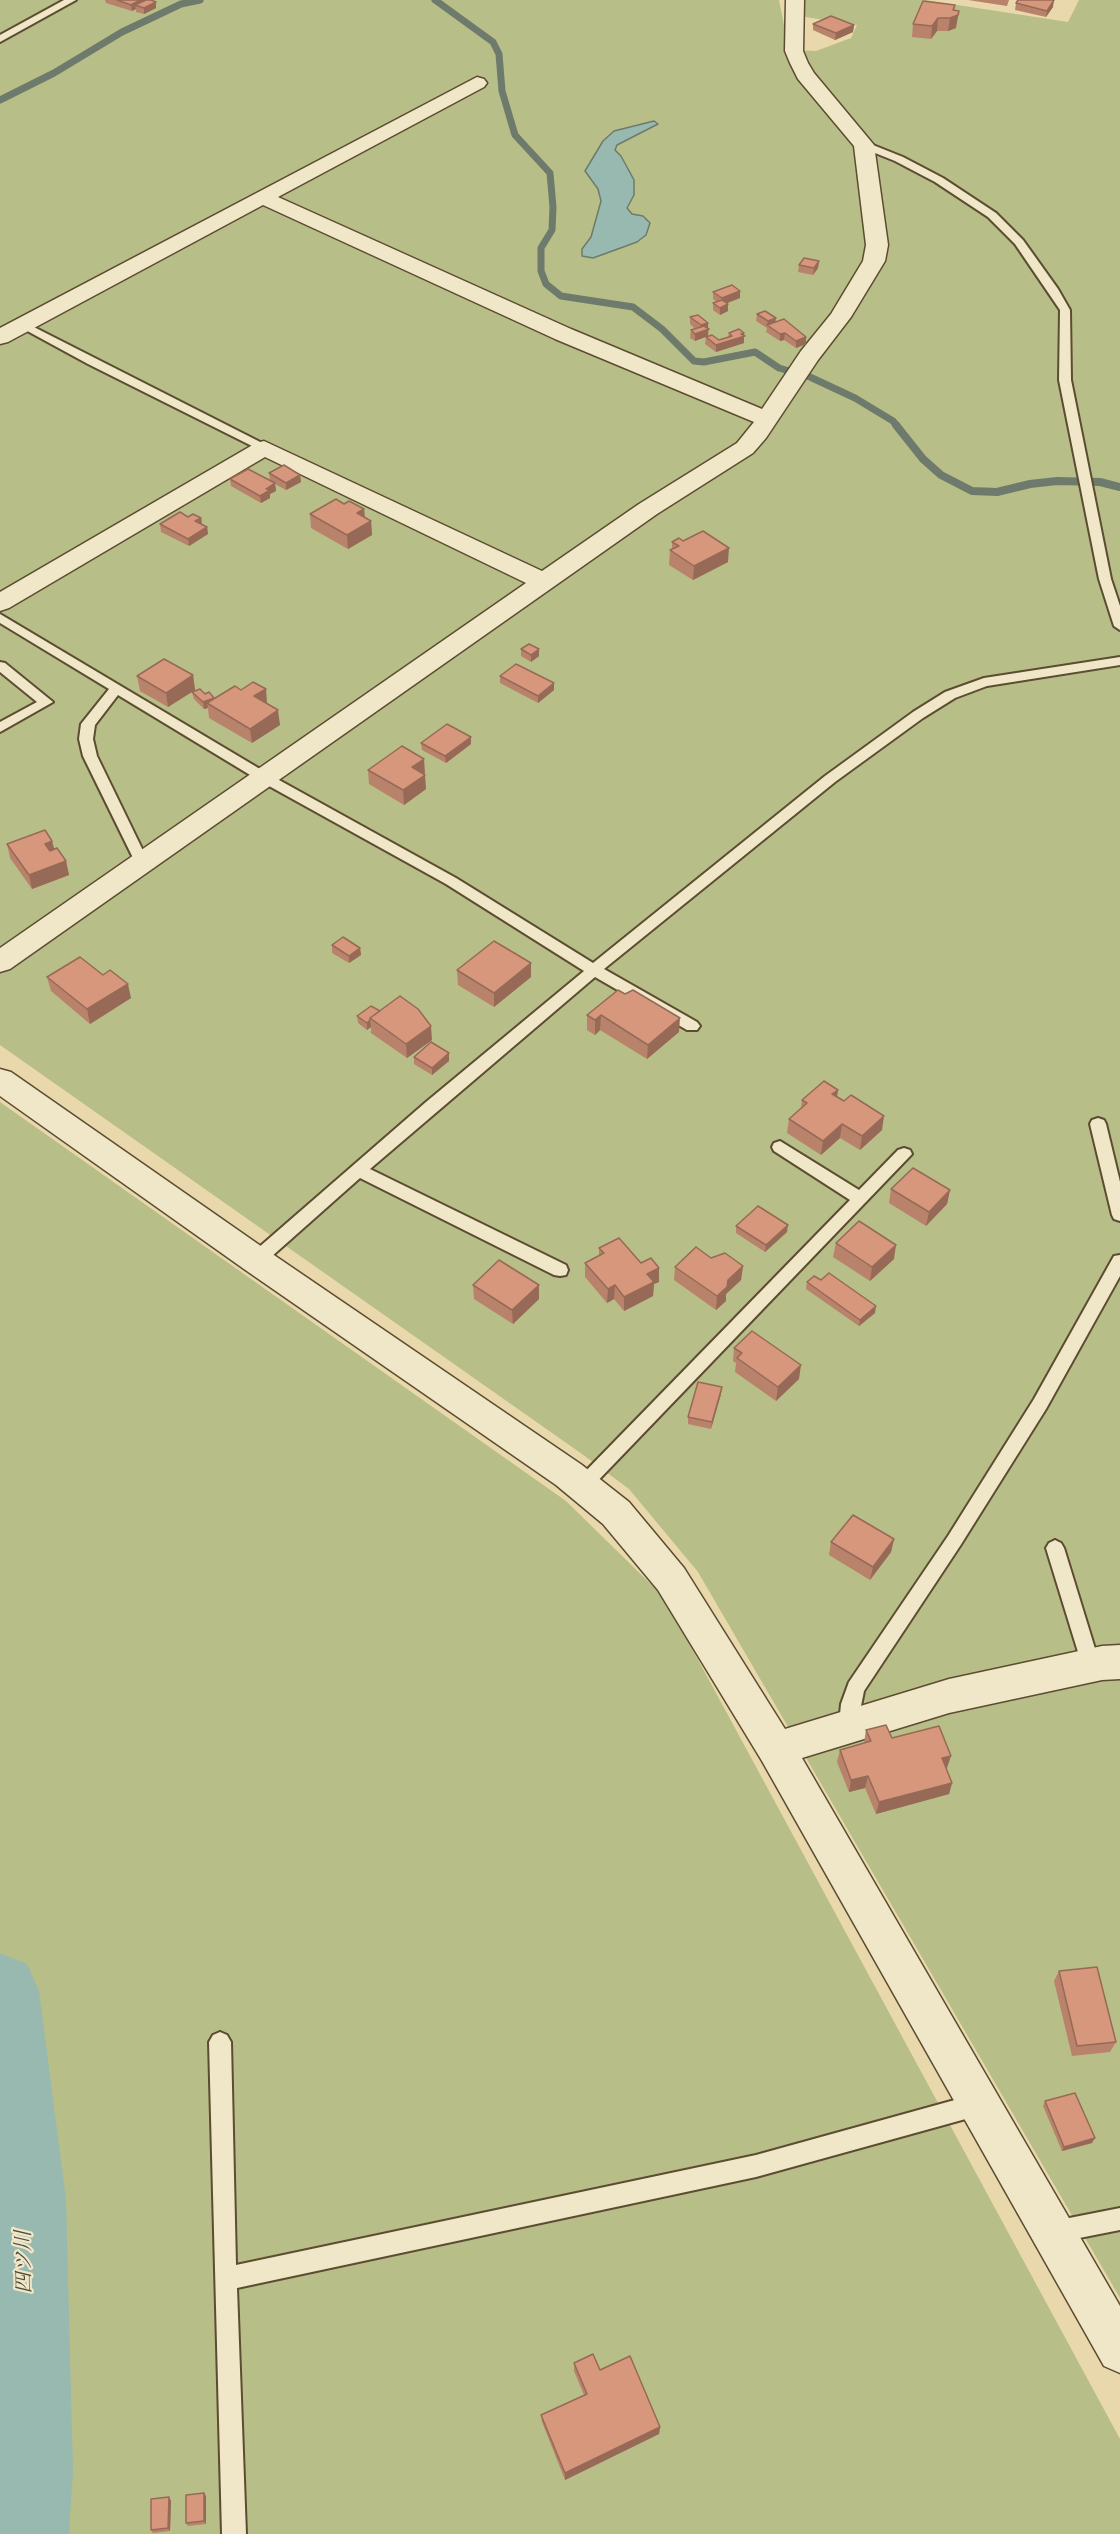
<!DOCTYPE html>
<meta charset="utf-8">
<style>
body{margin:0}
canvas{display:block;background:#e8d8ab}
</style>
<canvas width="1120" height="2534"></canvas>
<script>
const c = document.querySelector('canvas').getContext('2d');
c.lineJoin = 'round';
function paint(path, color) { c.fillStyle = color; c.fill(path, 'evenodd'); }
const toPath = rows => new Path2D(rows.map(r => 'M' + r).join(''));
function stroke(path, color, width, dash) { c.strokeStyle = color; c.lineWidth = width; c.lineCap = dash ? 'butt' : 'round'; c.setLineDash(dash || []); c.stroke(path); }
function label(font, color, halo, rows, align = 'center') {
  c.font = font + ' "IM FELL English","Noto Serif JP",serif'; c.lineWidth = 4.5; c.setLineDash([]); c.textBaseline = 'middle'; c.strokeStyle = halo; c.fillStyle = color; for (const [text, x, y, turn = 0] of rows) {
    c.save(); c.translate(x, y); c.rotate((+turn || 0) * Math.PI / 180); c.textAlign = isNaN(turn) ? turn : align; if (halo) c.strokeText(text, 0, 0); c.fillText(text, 0, 0); c.restore();
  }
}
paint(toPath([
 [0,0,779,0,789,50,816,51,851,38,857,25,799,16,801,0,925,0,1068,22,1079,0,1120,0,1120,2298,698,1572,629,1489,582,1454,0,1045],
 [0,1102,566,1501,664,1597,1120,2439,1120,2534,0,2534]
]), '#b8be87');
const water = toPath([
 [654,121,658,124,617,145,615,150,621,156,634,180,634,195,627,208,632,214,643,216,650,223,646,235,637,242,593,258,582,256,582,249,591,237,601,201,598,189,585,171,603,141,614,131,654,121]
]);
paint(water, '#98b9af');
stroke(water, '#6e7b6c', 1.5);
stroke(toPath([
 [435,0,493,42,499,54,502,91,515,135,550,173,553,207,552,230,541,248,541,271,546,284,561,296,633,307,662,329,694,361,704,362,755,352,779,368,810,377,855,398,893,421,897,426],
 [0,100,54,73,122,32,181,4,200,0]
]), '#6e7b6c', 7);
stroke(toPath([
 [896,425,923,459,941,475,972,491,997,492,1030,484,1057,481,1100,482,1120,487]
]), '#6e7b6c', 8);
paint(toPath([
 [0,1953,27,1964,39,1991,66,2199,73,2471,69,2534,0,2534,0,1953]
]), '#98b9af');
const lane = toPath([
 [64,0,76,0,0,42,0,35,64,0],
 [860,143,868,143,903,157,943,178,996,213,1023,240,1058,289,1070,310,1071,380,1111,579,1120,606,1120,630,1114,626,1099,579,1059,380,1060,310,1015,244,988,217,935,182,895,161,860,147,860,143],
 [24,322,268,446,270,448,268,450,260,450,88,364,20,327,18,325,24,322],
 [0,614,270,775,456,878,593,963,825,776,913,712,945,692,984,678,1120,657,1120,665,987,686,955,698,923,718,835,782,604,969,697,1022,700,1026,697,1030,687,1030,595,977,370,1169,566,1265,568,1270,566,1275,560,1276,554,1275,360,1178,262,1265,256,1266,250,1265,248,1260,250,1255,426,1102,584,971,446,884,260,781,118,695,95,725,93,739,97,756,149,863,142,868,137,866,83,756,79,739,81,724,109,689,0,623,0,614],
 [0,662,5,663,53,702,0,732,0,722,37,702,0,672,0,662],
 [1098,1118,1104,1120,1106,1124,1120,1182,1120,1221,1114,1219,1112,1215,1090,1124,1092,1120,1098,1118],
 [780,1141,859,1190,898,1150,904,1148,910,1150,912,1154,588,1491,582,1493,576,1491,573,1486,576,1481,850,1200,774,1151,772,1147,774,1143,780,1141],
 [1120,1255,1120,1276,1046,1409,960,1546,864,1691,856,1731,849,1734,842,1731,839,1725,841,1704,849,1682,948,1536,1034,1399,1114,1256,1120,1255],
 [1055,1540,1061,1543,1064,1548,1100,1665,1098,1671,1091,1673,1084,1671,1082,1665,1046,1548,1049,1543,1055,1540],
 [220,2032,227,2035,231,2042,236,2265,756,2155,980,2093,988,2096,991,2104,988,2112,980,2115,756,2177,237,2288,246,2534,222,2534,209,2042,213,2035,220,2032],
 [1120,2208,1120,2230,1054,2243,1046,2240,1043,2232,1046,2224,1054,2221,1120,2208]
]);
const street = toPath([
 [786,0,804,0,803,51,808,63,814,73,874,145,888,245,885,261,851,317,818,360,766,438,753,453,657,514,10,969,0,972,0,948,526,583,265,457,9,608,0,611,0,592,256,443,264,441,542,571,639,504,737,443,754,422,555,339,263,205,8,342,0,344,0,328,477,77,484,79,487,83,484,87,278,197,571,329,762,409,801,351,831,314,863,261,866,245,854,146,798,79,790,63,785,51,786,0],
 [0,1069,11,1072,268,1251,582,1465,629,1502,684,1568,785,1729,949,1679,1102,1646,1120,1645,1120,1679,1102,1680,949,1713,802,1758,1120,2306,1120,2373,1104,2366,762,1761,658,1590,603,1524,556,1485,244,1269,0,1096,0,1069]
]);
stroke(lane, '#5c4c31', 4);
stroke(street, '#5c4c31', 3);
paint(lane, '#f0e6c8');
paint(street, '#f0e6c8');
paint(toPath([
 [105,0,144,0,156,8,144,14,136,12,136,9,132,11,106,3],
 [968,0,1009,0,1007,6],
 [1016,3,1053,7,1046,17,1015,10],
 [954,10,956,28,948,31,937,31,931,39,912,37,913,24],
 [813,24,854,25,853,32,835,40,813,30],
 [819,261,818,268,813,275,798,272,799,265],
 [713,292,740,298,727,303,728,311,720,315,713,310,713,303,717,302,713,299],
 [757,314,776,322,806,337,806,344,796,348,784,340,780,341,766,332,767,328,756,321],
 [690,317,709,329,708,336,695,341,690,338,691,330,695,329,690,324],
 [729,333,744,336,744,343,716,352,705,344,706,337,719,340,728,337],
 [269,473,300,475,301,482,286,490,275,484,276,491,270,494,270,498,261,503,231,486,230,479,270,480],
 [344,504,364,509,365,517,371,521,372,535,348,549,311,528,310,514],
 [188,517,201,518,202,524,207,527,208,534,189,546,161,532,160,524],
 [683,541,728,562,693,580,669,565,670,550,672,549,672,542],
 [521,649,539,656,531,662,521,656],
 [193,675,195,690,168,707,140,691,137,676],
 [500,676,554,690,538,703,500,683],
 [192,692,205,694,214,698,214,699,267,703,280,725,252,743,209,718,208,708,204,709,194,699],
 [421,743,471,744,446,763,422,750],
 [368,770,425,773,424,774,426,789,404,805,369,784],
 [52,841,54,849,66,861,69,875,32,889,10,858,7,844],
 [332,945,360,948,361,955,349,963,332,953],
 [457,970,531,977,494,1007,458,985],
 [103,975,131,998,90,1024,51,991,47,977],
 [618,990,679,1032,647,1059,600,1030,595,1035,587,1030,587,1015],
 [380,1011,432,1040,407,1058,371,1033,371,1027,367,1030,358,1023,357,1016],
 [414,1057,449,1061,432,1075,414,1064],
 [838,1090,837,1096,882,1130,860,1150,840,1138,821,1155,787,1133,789,1119,801,1108,802,1100],
 [891,1189,950,1190,947,1204,926,1226,889,1203],
 [736,1226,787,1232,765,1252,736,1233],
 [836,1243,894,1259,870,1281,833,1257],
 [599,1248,641,1263,659,1268,659,1282,654,1284,653,1296,624,1311,614,1299,607,1303,585,1277,585,1263,599,1256],
 [743,1266,741,1280,726,1294,726,1301,716,1310,674,1280,675,1267],
 [821,1280,875,1313,859,1326,806,1289,807,1282],
 [473,1285,539,1299,513,1324,474,1299],
 [734,1348,799,1379,776,1401,735,1372,736,1363,733,1361],
 [721,1394,711,1429,688,1424,688,1417],
 [894,1539,891,1552,870,1580,829,1555,831,1542],
 [866,1730,892,1738,947,1768,946,1768,952,1783,949,1794,876,1814,865,1788,849,1792,837,1762,840,1750,864,1743],
 [1059,1971,1116,2042,1110,2052,1072,2056,1054,1981],
 [1045,2101,1092,2143,1062,2151,1043,2106],
 [574,2363,600,2370,660,2427,659,2434,565,2480,542,2422,541,2415,584,2395,574,2371],
 [206,2496,206,2524,188,2526,186,2523],
 [169,2497,171,2501,170,2531,153,2533,151,2530]
]), '#b9826b');
paint(toPath([
 [140,0,144,0,144,4,135,5,136,9,132,11,131,5],
 [1054,0,1053,7,1046,17,1047,11],
 [156,2,156,8,144,14,144,8],
 [955,5,953,17,959,11,956,28,948,31,950,18],
 [938,18,937,31,931,39,932,26],
 [854,25,853,32,835,40,836,33],
 [819,261,818,268,813,275,814,268],
 [740,291,740,298,722,305,722,298],
 [728,304,728,311,720,315,720,308],
 [776,318,775,325,767,325,768,321],
 [708,323,708,336,695,341,695,334,700,332,701,325],
 [744,333,744,343,716,352,716,345],
 [785,333,784,340,780,341,780,334],
 [806,337,806,344,796,348,796,341],
 [300,475,301,482,286,490,286,483],
 [275,483,276,491,270,494,270,498,261,503,260,496,266,489],
 [364,509,365,523,357,513],
 [201,518,202,525,195,521],
 [371,521,372,535,348,549,347,535],
 [207,527,208,534,189,546,188,539],
 [729,548,728,562,693,580,694,566],
 [539,649,539,656,531,662,531,655],
 [193,675,195,690,168,707,166,693],
 [554,683,554,690,538,703,538,696],
 [266,689,267,703,256,711,254,696],
 [214,698,215,705,207,703,208,708,204,709,203,702],
 [278,710,280,725,252,743,250,729],
 [471,737,471,744,446,763,445,756],
 [424,759,425,773,413,782,412,767],
 [425,775,426,789,404,805,403,790],
 [52,841,56,856,48,858,45,844],
 [66,861,69,875,32,889,29,875],
 [360,948,361,955,349,963,349,956],
 [531,963,531,977,494,1007,494,993],
 [128,984,131,998,90,1024,87,1009],
 [601,1015,600,1030,595,1035,595,1020],
 [680,1018,679,1032,647,1059,648,1045],
 [370,1020,371,1027,367,1030,367,1023],
 [431,1026,432,1040,407,1058,406,1044],
 [449,1053,449,1061,432,1075,432,1068],
 [838,1090,836,1104,832,1094],
 [884,1116,882,1130,860,1150,862,1136],
 [842,1124,840,1138,821,1155,823,1141],
 [950,1190,947,1204,926,1226,929,1212],
 [788,1225,787,1232,765,1252,766,1245],
 [896,1245,894,1259,870,1281,872,1267],
 [743,1266,741,1280,726,1294,726,1301,716,1310,717,1296,728,1280],
 [659,1268,659,1282,654,1284,653,1296,624,1311,624,1297,647,1274],
 [539,1285,539,1299,513,1324,512,1310],
 [615,1285,614,1299,607,1303,608,1289],
 [876,1306,875,1313,859,1326,860,1320],
 [801,1365,799,1379,776,1401,778,1387],
 [722,1387,721,1394,711,1429,712,1422],
 [894,1539,891,1552,870,1580,873,1567],
 [951,1756,947,1768,939,1770,942,1758],
 [868,1776,865,1788,849,1792,851,1780],
 [952,1783,949,1794,876,1814,879,1802],
 [1095,2138,1092,2143,1062,2151,1064,2147],
 [660,2427,659,2434,565,2480,565,2473],
 [204,2493,206,2496,206,2524,204,2521],
 [169,2497,171,2501,170,2531,168,2528]
]), '#966a57');
const building = toPath([
 [117,0,140,0,131,5,117,0],
 [146,0,151,0,156,2,144,8,135,5,146,0],
 [1018,0,1054,0,1047,11,1016,3,1018,0],
 [923,1,955,5,953,10,959,11,958,15,950,18,938,18,932,26,913,24,923,1],
 [831,16,854,25,836,33,813,24,831,16],
 [804,258,819,261,814,268,799,265,804,258],
 [732,285,740,291,722,298,713,292,732,285],
 [722,300,728,304,720,308,713,303,722,300],
 [765,311,776,318,768,321,757,314,765,311],
 [698,315,708,323,701,325,690,317,698,315],
 [784,319,806,337,796,341,785,333,780,334,767,325,784,319],
 [704,326,709,329,695,334,691,330,704,326],
 [739,329,744,333,741,334,745,336,716,345,706,337,712,335,719,340,732,336,729,333,739,329],
 [284,465,300,475,286,483,269,473,284,465],
 [248,469,275,483,266,489,270,490,260,496,230,479,248,469],
 [336,499,344,504,349,501,364,509,357,513,371,521,347,535,310,514,336,499],
 [180,512,188,517,193,514,201,518,195,521,207,527,188,539,160,524,180,512],
 [703,531,729,548,694,566,670,550,679,546,672,542,679,538,683,541,703,531],
 [529,644,539,649,531,655,521,649,529,644],
 [164,659,193,675,166,693,137,676,164,659],
 [516,664,554,683,538,696,500,676,516,664],
 [253,682,266,689,254,696,278,710,250,729,207,703,235,686,241,690,253,682],
 [200,689,205,694,209,692,214,698,203,702,192,692,200,689],
 [447,724,471,737,445,756,421,743,447,724],
 [402,746,424,759,412,767,425,775,403,790,368,770,402,746],
 [45,830,52,841,45,844,50,851,57,848,66,861,29,875,7,844,45,830],
 [343,937,360,948,349,956,332,945,343,937],
 [494,941,531,963,494,993,457,970,494,941],
 [80,957,103,975,110,970,128,984,87,1009,47,977,80,957],
 [618,990,625,994,633,990,680,1018,648,1045,601,1015,595,1020,587,1015,618,990],
 [400,996,418,1009,431,1026,406,1044,370,1018,400,996],
 [371,1006,380,1011,370,1018,370,1020,367,1023,357,1016,371,1006],
 [431,1042,449,1053,432,1068,414,1057,431,1042],
 [824,1081,838,1090,832,1094,844,1101,851,1095,884,1116,862,1136,842,1124,823,1141,789,1119,807,1103,802,1100,824,1081],
 [913,1168,950,1190,929,1212,891,1189,913,1168],
 [758,1206,788,1225,766,1245,736,1226,758,1206],
 [859,1221,896,1245,872,1267,836,1243,859,1221],
 [619,1238,641,1263,651,1258,659,1268,647,1274,654,1282,624,1297,615,1285,608,1289,585,1263,604,1253,599,1248,619,1238],
 [696,1247,711,1258,725,1253,743,1266,728,1280,727,1287,717,1296,675,1267,696,1247],
 [499,1260,539,1285,512,1310,473,1285,499,1260],
 [829,1273,876,1306,860,1320,807,1282,814,1276,821,1280,829,1273],
 [752,1331,801,1365,778,1387,737,1358,742,1353,734,1348,752,1331],
 [698,1382,722,1387,712,1422,688,1417,698,1382],
 [853,1515,894,1539,873,1567,831,1542,853,1515],
 [886,1725,892,1738,939,1726,951,1756,942,1758,952,1783,879,1802,868,1776,851,1780,840,1750,871,1741,866,1730,886,1725],
 [1097,1967,1116,2042,1077,2046,1059,1971,1097,1967],
 [1075,2093,1095,2138,1064,2147,1045,2101,1075,2093],
 [593,2354,600,2370,630,2356,660,2427,565,2473,541,2415,587,2394,574,2363,593,2354],
 [204,2493,204,2521,186,2523,186,2495,204,2493],
 [169,2497,168,2528,151,2530,151,2499,169,2497]
]);
paint(building, '#d7977c');
stroke(building, '#966a57', 1.5);
label('italic 21px', '#4e4c3a', '#f0e6c8', [
 ["四ツ川",26,2262,-91]
]);
</script>
